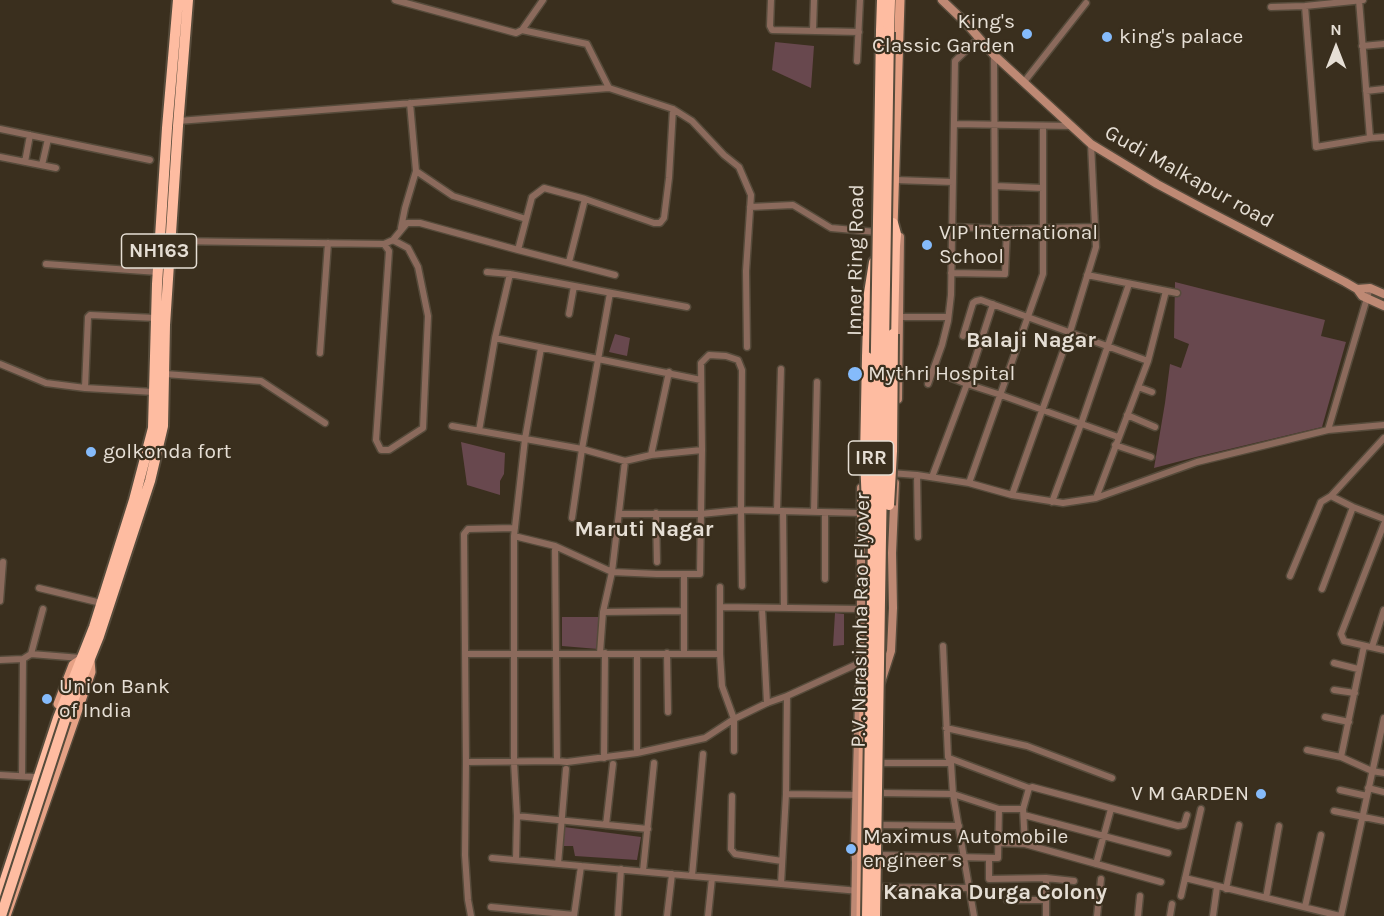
<!DOCTYPE html>
<style>
body{margin:0}
#map{position:relative;width:1384px;height:916px;overflow:hidden;background:#3a2f1e;font-family:Karla,sans-serif}
canvas{display:block}
.north{position:absolute;left:1306px;top:18px;width:60px;height:60px;-webkit-text-stroke:4px #3a2f1e;paint-order:stroke;rotate:0deg;font-size:16px;font-weight:700;line-height:24px;text-align:center;color:#e6dfd5}
.north::after{content:'';display:block;margin:auto;width:21px;height:27px;background:#e6dfd5;clip-path:polygon(50% 0,100% 100%,50% 72%,0 100%)}
</style>
<div id="map">
<canvas width="1384" height="916"></canvas>
<div class="north">N</div>
</div>
<script>
const c = document.querySelector('canvas').getContext('2d');
c.lineJoin = 'round';
function paint(path, color) { c.fillStyle = color; c.fill(path, 'evenodd'); }
const toPath = rows => new Path2D(rows.map(r => 'M' + r).join(''));
function stroke(path, color, width, dash) { c.strokeStyle = color; c.lineWidth = width; c.lineCap = dash ? 'butt' : 'round'; c.setLineDash(dash || []); c.stroke(path); }
function label(font, color, halo, rows, align = 'center') {
  c.font = font + ' Karla,sans-serif'; c.lineWidth = 4.5; c.setLineDash([]); c.textBaseline = 'middle'; c.strokeStyle = halo; c.fillStyle = color; for (const [text, x, y, turn = 0] of rows) {
    c.save(); c.translate(x, y); c.rotate((+turn || 0) * Math.PI / 180); c.textAlign = isNaN(turn) ? turn : align; if (halo) c.strokeText(text, 0, 0); c.fillText(text, 0, 0); c.restore();
  }
}
paint(toPath([
 [775,42,814,46,811,88,772,70],
 [1175,282,1325,320,1321,336,1346,342,1322,427,1196,457,1154,468,1165,403,1170,364,1181,368,1189,344,1174,338],
 [615,334,630,338,627,356,609,352],
 [461,442,505,453,504,474,500,481,500,495,467,485],
 [835,613,844,614,844,645,833,646],
 [562,617,599,617,598,649,562,646],
 [564,827,641,837,637,860,575,856,573,846,561,846]
]), '#68484e');
const street = toPath([
 [395,0,516,33,522,30,543,0],
 [771,0,770,26,772,30,859,32],
 [1359,0,1370,138],
 [1305,6,1316,147,1370,138,1384,137],
 [1271,7,1305,6,1363,0],
 [522,30,587,44,609,88,673,109,692,121,724,155,739,167,751,195,746,271,747,347],
 [813,30,814,0],
 [1362,46,1384,44],
 [994,55,995,228],
 [857,61,860,0],
 [1024,82,1086,3],
 [1366,91,1384,89],
 [178,121,609,88],
 [954,124,1071,126],
 [0,129,150,160],
 [0,157,56,168],
 [25,162,30,135],
 [42,165,48,139],
 [416,171,453,196,526,219],
 [895,180,953,182],
 [995,186,1043,188],
 [750,207,793,205,831,228,876,232],
 [953,227,1007,229,1095,227],
 [401,228,405,208,416,171,410,103],
 [171,241,384,244,393,240,407,223,420,223,518,250,615,275],
 [384,244,389,251,376,440,381,450,389,450,423,428,428,316,418,267,408,248,393,240],
 [518,250,532,197,544,188,585,199,654,223,660,223,664,218,669,178,673,109],
 [569,262,585,199],
 [46,264,158,272],
 [487,272,510,274,687,307],
 [951,273,1005,274,1007,229],
 [1087,275,1177,293],
 [569,314,574,286],
 [900,317,948,317],
 [963,336,973,303,976,301,981,300,1148,361,1096,498],
 [495,338,701,380],
 [320,353,328,243],
 [1148,361,1166,291],
 [0,364,46,383,85,388,154,392],
 [165,374,261,381,325,423],
 [949,377,967,384,1001,395,1118,437],
 [928,384,942,345,948,321,951,295,955,61,979,38],
 [1138,387,1152,392],
 [85,388,88,317,90,315,156,318],
 [1127,415,1155,427],
 [452,426,582,449,625,461,651,455,702,450],
 [1328,430,1370,288],
 [479,431,495,338,510,274],
 [1115,445,1151,457],
 [651,455,669,372],
 [890,473,917,475,969,483,1012,495,1063,503,1096,498,1197,462,1299,437,1328,430,1384,425],
 [917,475,918,537],
 [932,477,967,384,993,304],
 [969,483,1043,274,1043,126],
 [1012,495,1070,332,1096,247,1091,144],
 [1331,496,1353,507,1384,519],
 [1052,502,1081,424,1129,284],
 [777,511,781,369],
 [783,511,784,608],
 [814,512,817,382],
 [656,513,657,562],
 [619,514,701,514,741,510,861,513],
 [572,518,582,449,610,293],
 [1384,524,1341,634,1344,641,1384,650],
 [514,536,555,546,612,572,657,574,700,574,702,450,701,363,709,355,726,356,738,360,742,370,741,510,742,586],
 [555,546,557,761],
 [1290,576,1321,502,1331,496,1384,438],
 [825,579,825,513],
 [720,587,720,654,722,686,734,719,734,751],
 [39,588,101,603],
 [1322,589,1353,507],
 [0,601,3,562],
 [720,607,861,609],
 [762,608,767,703],
 [603,612,684,611],
 [943,646,948,757,951,763,953,794,974,916],
 [1372,647,1384,610],
 [600,653,603,612,612,572,625,461],
 [667,653,668,712],
 [684,653,684,575],
 [31,654,43,609],
 [465,654,720,654],
 [0,660,23,659,31,654,81,658],
 [1334,663,1358,669],
 [1334,690,1355,693],
 [1325,717,1349,722],
 [946,728,1027,746,1112,778],
 [1307,750,1341,757,1372,771,1384,773],
 [637,753,637,654],
 [1341,757,1364,646],
 [604,758,605,653],
 [949,758,1029,788,1032,787,1178,826,1184,825,1187,815],
 [466,762,557,761,567,762,637,753,705,738,734,719,767,703,787,696,855,665,863,662],
 [881,763,951,763],
 [0,775,34,777],
 [22,775,23,659],
 [1368,788,1384,792],
 [1340,790,1367,796],
 [881,793,953,794,999,809,1023,809],
 [786,794,861,795],
 [732,796,731,849,735,854,782,861],
 [1334,811,1384,821],
 [1024,815,1168,853],
 [517,816,648,829],
 [606,825,613,764],
 [880,825,959,826],
 [998,843,1025,844,1161,882],
 [1025,844,1023,809,1029,788],
 [880,855,998,858,999,809],
 [492,858,859,891],
 [989,858,989,879,1046,878,1074,881],
 [516,860,517,816,514,762,514,536,525,439,541,348],
 [558,864,566,769],
 [1096,864,1111,809],
 [643,871,654,763],
 [692,876,703,754],
 [1046,878,1046,916],
 [1185,878,1340,916],
 [781,884,786,794,787,696],
 [880,887,970,888],
 [1226,889,1239,825],
 [1181,896,1201,809],
 [1266,898,1279,826],
 [1007,900,1046,900],
 [491,907,574,915],
 [1305,907,1321,835],
 [471,916,468,900,465,855,466,762,464,534,468,529,515,528],
 [574,916,581,866],
 [618,916,621,869],
 [667,916,672,874],
 [708,916,712,878],
 [1097,916,1101,879],
 [1138,916,1140,896],
 [1170,916,1172,904],
 [1213,916,1217,887],
 [1341,916,1384,718]
]);
const secondary = toPath([
 [942,0,965,22,994,55,1091,144,1157,184,1202,208,1345,282,1357,289,1362,296,1384,306],
 [1357,289,1370,288,1384,294],
 [898,399,900,237],
 [881,682,891,651,893,608,892,553,895,483],
 [855,916,856,862,855,845,861,630,861,488]
]);
const primary = toPath([
 [893,228,900,0],
 [58,704,73,665,82,659],
 [6,916,91,672,90,660],
 [861,916,864,697,866,669]
]);
const highway = toPath([
 [881,31,882,0],
 [889,32,890,0],
 [893,223,896,234,895,246,893,334],
 [867,357,869,293,874,262],
 [65,720,99,636,150,481,163,426,165,325,178,126,188,0],
 [0,895,58,718,94,627,134,500,153,428,157,284,167,128,178,0]
]);
stroke(street, '#564b3b', 9);
stroke(secondary, '#564b3b', 11);
stroke(primary, '#564b3b', 12);
stroke(highway, '#564b3b', 14);
stroke(street, '#8b6a5c', 6);
stroke(secondary, '#be8974', 8);
stroke(primary, '#e5a185', 9);
stroke(highway, '#febca1', 10);
const highwayBridge = toPath([
 [867,505,865,458,867,357],
 [889,505,892,451,893,334],
 [1,916,65,720],
 [867,916,881,31],
 [875,916,889,32]
]);
stroke(highwayBridge, '#564b3b', 14, []);
stroke(highwayBridge, '#febca1', 10);
for (const [x, y, r, color] of [
 [1027,34,6,"#85bbfb"],
 [1107,37,6,"#85bbfb"],
 [927,245,6,"#85bbfb"],
 [855,374,8,"#85bbfb"],
 [91,452,6,"#85bbfb"],
 [47,699,6,"#85bbfb"],
 [1261,794,6,"#85bbfb"],
 [851,849,6,"#85bbfb"]
]) { const dot = new Path2D(); dot.arc(x, y, r, 0, 2 * Math.PI); c.fillStyle = color; c.fill(dot); stroke(dot, '#3a2f1e', 2); }
for (const [x, y, w] of [
 [159,251,75],
 [871,458,45]
]) { const box = new Path2D(); box.roundRect(x - w / 2, y - 17, w, 34, 4.5); c.fillStyle = '#3a2f1e'; c.fill(box); stroke(box, '#e6dfd5', 1.5); }
label('bold 20px', '#e6dfd5', null, [
 ["NH163",159,251],
 ["IRR",871,458]
]);
label('21px', '#e6dfd5', '#3a2f1e', [
 ["King's",1015,22,"right"],
 ["Classic Garden",1015,46,"right"],
 ["king's palace",1119,37],
 ["VIP International",939,233],
 ["School",939,257],
 ["Mythri Hospital",868,374],
 ["golkonda fort",103,452],
 ["Union Bank",59,687],
 ["of India",59,711],
 ["V M GARDEN",1249,794,"right"],
 ["Maximus Automobile",863,837],
 ["engineer s",863,861]
], 'left');
label('21px', '#e6dfd5', '#3a2f1e', [
 ["Gudi Malkapur road",1189,177,29],
 ["Inner Ring Road",856,260,-89],
 ["P.V. Narasimha Rao Flyover",861,620,-89]
]);
label('bold 22px', '#e6dfd5', '#3a2f1e', [
 ["Balaji Nagar",1031,341],
 ["Maruti Nagar",644,530],
 ["Kanaka Durga Colony",995,893]
]);
</script>
